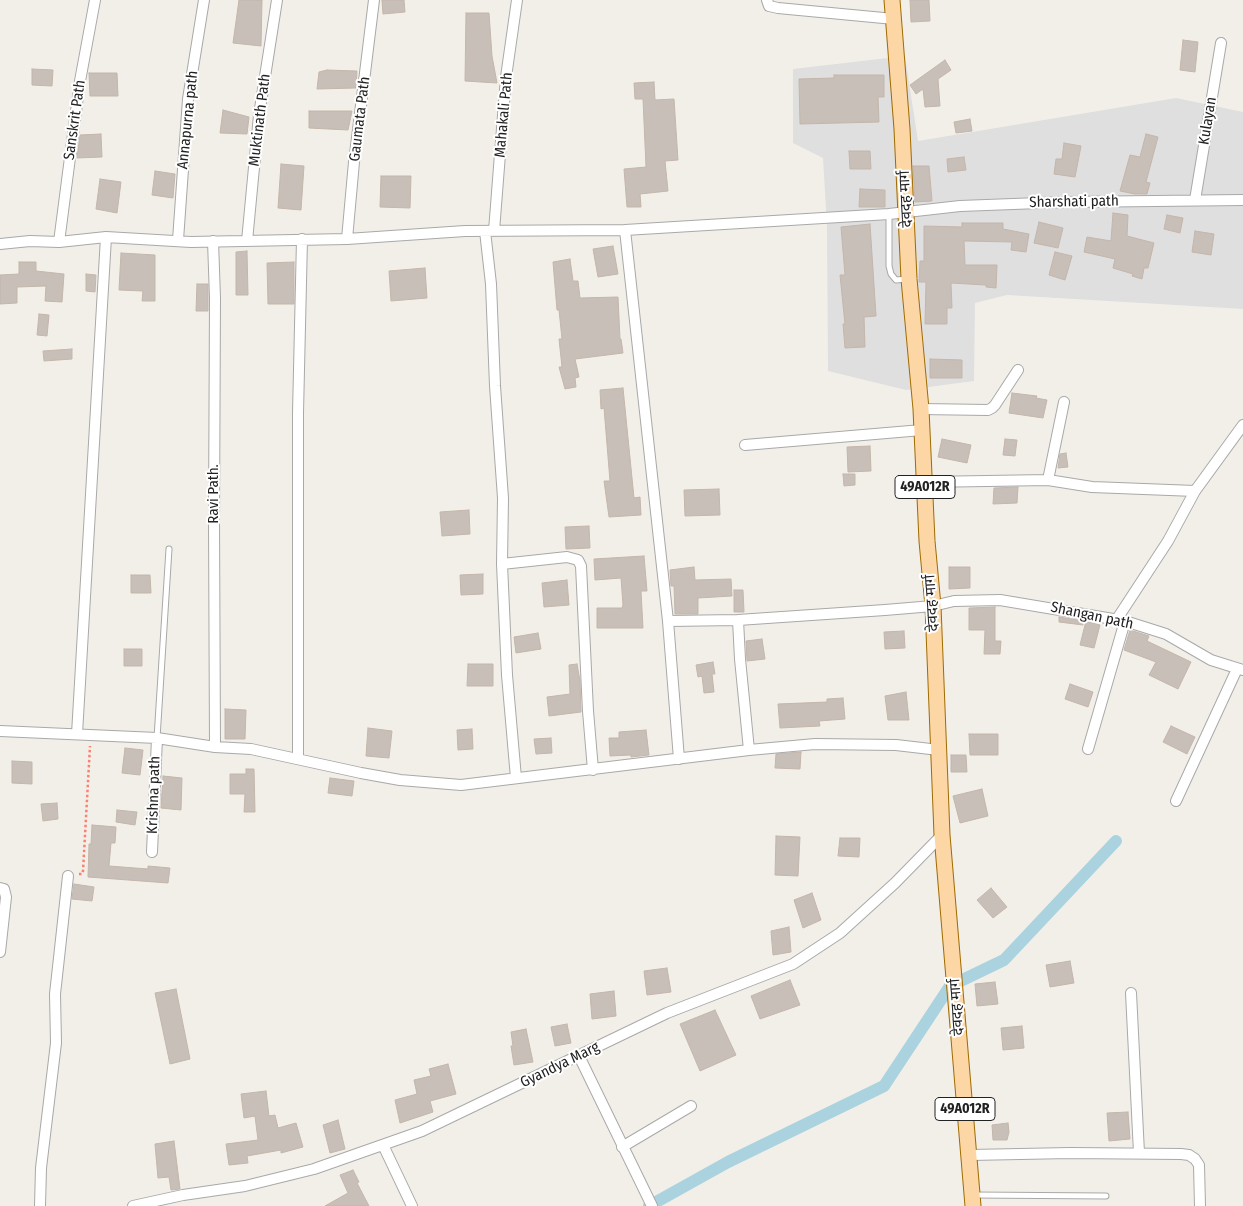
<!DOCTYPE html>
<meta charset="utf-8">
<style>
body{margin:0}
canvas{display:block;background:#f2efe9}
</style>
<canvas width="1243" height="1206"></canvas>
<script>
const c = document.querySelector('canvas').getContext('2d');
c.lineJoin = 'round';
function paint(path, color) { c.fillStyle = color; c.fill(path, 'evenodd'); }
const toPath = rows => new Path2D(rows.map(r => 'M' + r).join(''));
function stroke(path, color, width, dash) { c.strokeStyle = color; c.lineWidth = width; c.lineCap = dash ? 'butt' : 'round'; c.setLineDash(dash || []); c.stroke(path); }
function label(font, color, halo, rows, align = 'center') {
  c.font = font + ' "Fira Sans Condensed","Noto Sans Devanagari",sans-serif'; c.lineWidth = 4; c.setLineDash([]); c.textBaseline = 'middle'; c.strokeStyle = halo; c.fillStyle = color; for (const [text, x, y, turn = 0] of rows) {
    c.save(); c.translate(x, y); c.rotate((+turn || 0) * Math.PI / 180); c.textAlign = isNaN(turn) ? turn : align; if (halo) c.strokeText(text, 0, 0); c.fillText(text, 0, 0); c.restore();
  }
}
paint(toPath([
 [905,56,918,141,1176,98,1243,112,1243,309,1007,295,975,303,974,381,906,390,828,371,827,227,823,158,793,143,793,69]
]), '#e0dfdf');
stroke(toPath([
 [649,1206,728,1162,884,1086,950,986,1004,960,1116,841]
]), '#aad3df', 12);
const building = toPath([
 [239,0,262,0,261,46,233,43,239,0],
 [382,0,404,0,405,12,383,14,382,0],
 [910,0,929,0,930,21,911,22,910,0],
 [466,13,489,13,492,56,497,83,465,81,466,13],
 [1183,40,1198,42,1195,72,1180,70,1183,40],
 [945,60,951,70,938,79,940,106,925,107,923,89,916,94,910,85,945,60],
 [32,69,53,70,52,86,32,85,32,69],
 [327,70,357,71,356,88,317,89,319,72,327,70],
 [89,73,117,73,118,96,90,96,89,73],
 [834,75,884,75,884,97,878,97,879,122,800,124,799,79,834,78,834,75],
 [654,82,655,100,674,99,678,160,665,161,668,191,640,194,641,207,627,207,624,169,646,167,643,99,635,99,634,83,654,82],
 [223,110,249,117,247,134,220,133,223,110],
 [309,111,352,111,348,130,309,128,309,111],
 [970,119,972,131,956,133,954,122,970,119],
 [101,134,102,157,77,158,80,135,101,134],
 [1146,134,1158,137,1146,182,1150,183,1147,194,1135,194,1120,191,1130,155,1140,157,1146,134],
 [1064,143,1081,146,1075,177,1054,174,1056,159,1062,159,1064,143],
 [849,151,870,151,871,169,850,169,849,151],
 [964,157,966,170,948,172,947,159,964,157],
 [281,164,304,166,301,210,278,208,281,164],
 [913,166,929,166,932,201,915,202,913,166],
 [155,171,175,174,173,198,152,195,155,171],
 [381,176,411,176,410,208,380,207,381,176],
 [100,179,121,182,117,213,96,209,100,179],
 [860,189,885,190,885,207,859,207,860,189],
 [1113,213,1128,215,1127,236,1154,243,1148,268,1144,268,1142,279,1132,276,1133,274,1113,268,1115,259,1084,252,1087,237,1111,241,1113,213],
 [1167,215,1183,218,1180,233,1164,229,1167,215],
 [1039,222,1063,228,1058,248,1034,243,1039,222],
 [962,223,1003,223,1003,229,1029,234,1026,252,1011,250,1012,242,964,241,965,265,997,265,996,288,986,287,986,285,951,283,952,308,947,308,947,324,925,324,926,282,919,282,920,261,924,261,924,226,962,227,962,223],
 [870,224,876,316,864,317,865,347,845,348,843,324,845,324,840,275,845,275,841,227,870,224],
 [1195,231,1214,234,1211,255,1192,252,1195,231],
 [613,246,618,274,598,277,593,249,613,246],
 [247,251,248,295,236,295,236,252,247,251],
 [1055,252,1072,256,1065,280,1049,275,1055,252],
 [121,253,155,255,155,301,142,301,143,291,119,290,121,253],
 [570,259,573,281,578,281,580,298,618,297,620,339,621,339,623,353,575,359,579,377,575,378,576,387,565,389,559,367,562,367,559,339,562,339,559,310,557,310,553,262,570,259],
 [19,262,36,262,36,271,64,274,62,302,45,301,46,286,17,287,17,303,0,304,0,275,19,274,19,262],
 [294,262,294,304,268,304,267,263,294,262],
 [425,268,427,298,391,301,389,271,425,268],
 [86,274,96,275,95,292,86,291,86,274],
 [197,284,208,284,208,311,196,311,197,284],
 [39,314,49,315,47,336,37,335,39,314],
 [72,349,72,359,44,361,43,351,72,349],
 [930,359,962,360,962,378,930,378,930,359],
 [623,388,634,498,640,497,641,515,609,517,604,481,610,481,604,408,601,409,600,390,623,388],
 [1012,393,1037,396,1036,398,1047,400,1043,418,1009,413,1012,393],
 [942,439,971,445,967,463,938,457,942,439],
 [1005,439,1017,440,1015,456,1003,455,1005,439],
 [870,446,871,471,848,472,847,447,870,446],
 [1066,453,1068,467,1058,468,1060,454,1066,453],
 [843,474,855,474,855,485,844,486,843,474],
 [1018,487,1017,503,993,504,994,488,1018,487],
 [719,489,720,515,685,516,684,490,719,489],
 [469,510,470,534,442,536,440,512,469,510],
 [589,526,590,548,566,549,565,527,589,526],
 [644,556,647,591,641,591,643,628,597,628,597,608,622,608,623,605,621,578,595,580,594,559,644,556],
 [694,567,695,580,731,579,732,596,698,598,698,614,675,614,674,586,671,586,670,570,694,567],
 [949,567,970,567,970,588,949,589,949,567],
 [483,574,483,594,461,595,460,575,483,574],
 [131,575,150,575,151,593,131,593,131,575],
 [567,580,569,605,544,607,542,583,567,580],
 [734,590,743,590,744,612,734,612,734,590],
 [995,607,995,641,1001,641,1000,654,984,654,985,630,969,630,969,608,995,607],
 [1059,617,1083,621,1083,625,1059,622,1059,617],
 [1086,621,1100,625,1094,648,1080,645,1086,621],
 [1130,630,1149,636,1147,641,1191,662,1178,689,1149,675,1156,662,1124,650,1130,630],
 [904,631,905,648,885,649,884,632,904,631],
 [538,633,541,649,516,653,514,637,538,633],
 [762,639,765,659,747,661,746,641,762,639],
 [124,649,142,649,142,666,124,666,124,649],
 [713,662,715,674,712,674,714,692,704,693,702,676,698,677,696,665,713,662],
 [468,664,493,664,493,686,467,686,468,664],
 [577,664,580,681,581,712,549,716,547,697,570,694,569,665,577,664],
 [1070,684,1093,692,1088,707,1065,699,1070,684],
 [906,692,909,720,888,720,885,696,906,692],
 [843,698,845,719,819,721,820,726,780,728,778,704,827,702,827,699,843,698],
 [225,709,246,710,245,739,225,739,225,709],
 [1171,726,1195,737,1187,754,1163,742,1171,726],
 [368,728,392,731,389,758,366,756,368,728],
 [472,729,473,749,458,750,457,730,472,729],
 [646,730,649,755,631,757,631,755,610,756,609,738,619,738,619,732,646,730],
 [969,734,998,734,998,755,970,755,969,734],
 [551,738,552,753,536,754,534,739,551,738],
 [125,748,143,750,140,775,122,773,125,748],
 [801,752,800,769,775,768,776,754,801,752],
 [951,755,966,755,967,772,951,772,951,755],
 [12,761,32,762,32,784,12,783,12,761],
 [246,769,254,769,255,812,244,812,245,794,230,794,230,774,246,774,246,769],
 [163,776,182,778,181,810,161,808,163,776],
 [330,778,354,781,352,796,328,793,330,778],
 [982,789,988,816,960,823,953,796,982,789],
 [57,803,58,819,43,821,41,804,57,803],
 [117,810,137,812,135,825,116,822,117,810],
 [92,825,116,827,115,843,111,843,109,866,148,869,148,866,170,868,168,883,88,877,89,844,91,844,92,825],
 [776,836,800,837,798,876,775,875,776,836],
 [840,838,860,838,859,857,838,856,840,838],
 [74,884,94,887,92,901,72,899,74,884],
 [991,888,1007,907,993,918,977,900,991,888],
 [812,893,821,920,803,928,794,900,812,893],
 [789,927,791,952,773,955,771,931,789,927],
 [1070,961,1074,983,1050,987,1046,965,1070,961],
 [667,968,671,992,647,995,644,971,667,968],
 [790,980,800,1005,760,1019,751,996,790,980],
 [995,982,998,1004,977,1006,975,984,995,982],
 [176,989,190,1059,170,1064,155,993,176,989],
 [614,991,616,1016,592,1019,590,994,614,991],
 [715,1010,736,1055,700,1071,680,1024,715,1010],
 [567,1024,571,1043,555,1046,551,1027,567,1024],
 [1022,1026,1024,1048,1003,1050,1001,1028,1022,1026],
 [526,1029,533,1062,514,1065,511,1046,513,1046,511,1032,526,1029],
 [448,1064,456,1094,430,1101,433,1112,400,1123,395,1100,417,1094,414,1080,431,1076,429,1069,448,1064],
 [266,1091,269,1116,275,1115,278,1128,296,1123,303,1147,281,1153,281,1150,247,1156,248,1163,229,1165,226,1144,258,1140,255,1116,244,1118,241,1094,266,1091],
 [1128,1112,1130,1139,1109,1141,1107,1113,1128,1112],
 [338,1120,345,1149,330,1153,323,1125,338,1120],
 [1008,1123,1009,1132,1007,1140,993,1140,992,1125,1008,1123],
 [174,1141,180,1189,171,1190,169,1177,158,1178,155,1144,174,1141],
 [353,1170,359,1182,357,1183,369,1206,325,1206,348,1193,340,1175,353,1170]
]);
paint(building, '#c7bfb8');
stroke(building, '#c4b6ab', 1);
const lane = toPath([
 [889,214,889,266,891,274,896,280,907,279],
 [157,738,169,549],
 [974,1195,1106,1196]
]);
const street = toPath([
 [767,0,769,6,778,8,894,19],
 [1195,200,1221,43],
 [625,230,668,621,679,759],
 [485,231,491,284,495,386,503,498,502,564,507,675,516,778],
 [494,231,506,77,517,0],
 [347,239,354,162,374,0],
 [178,240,188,99,204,0],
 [213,241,215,298,214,520,215,747],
 [247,241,259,115,277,0],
 [59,242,80,81,95,0],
 [0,244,30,241,59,242,106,237,191,242,347,239,465,231,625,230,889,214,960,206,1066,202,1243,200],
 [921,409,988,410,992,408,995,405,1018,370],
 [745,445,922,430],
 [1048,480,1064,402],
 [925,482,1048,480,1092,487,1195,491],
 [502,564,567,557,578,560,581,566,588,711,593,770],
 [1117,619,1168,541,1195,491,1243,425],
 [738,620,885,610,933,606,954,601,1000,600,1125,621,1166,634,1211,660,1243,670],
 [668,621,738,620,740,659,749,750],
 [0,731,157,738,215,747,251,749,361,773,400,780,461,785,749,750,815,744,896,745,939,750],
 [77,734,106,237],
 [1088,749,1125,621],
 [298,759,298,413,302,239],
 [1176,801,1237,669],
 [152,852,157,738],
 [0,888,4,889,6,897,0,952],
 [1131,993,1139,1153],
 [579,1056,652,1206],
 [383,1145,412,1206],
 [622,1147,691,1106],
 [970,1155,1070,1153,1181,1154,1189,1155,1195,1159,1199,1165,1200,1206],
 [40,1206,41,1168,56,1043,55,994,68,876],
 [133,1206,183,1195,245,1186,314,1169,422,1131,667,1013,793,964,840,933,895,883,942,835]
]);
const primary = toPath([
 [892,0,902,129,909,279,921,409,927,541,933,606,942,835,973,1206]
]);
stroke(lane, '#a9a9a9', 7);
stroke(street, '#a9a9a9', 12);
stroke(primary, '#a06b00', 17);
stroke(toPath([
 [79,874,82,874,83,871,90,746]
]), '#fa8072', 2.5, [2.5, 2.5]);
stroke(lane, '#fff', 5);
stroke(street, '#fff', 10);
stroke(primary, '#fcd6a4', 15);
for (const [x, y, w] of [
 [925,487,60],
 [965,1109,60]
]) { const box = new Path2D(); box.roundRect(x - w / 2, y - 11.5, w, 23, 4); c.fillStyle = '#fff'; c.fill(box); stroke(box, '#222', 1); }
label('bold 14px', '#222', null, [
 ["49A012R",925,487],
 ["49A012R",965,1109]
]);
label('15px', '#222', '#fff', [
 ["Mahakali Path",504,115,-85],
 ["Gaumata Path",360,119,-83],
 ["Sanskrit Path",75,120,-82],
 ["Annapurna path",188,120,-84],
 ["Muktinath Path",260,120,-83],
 ["Kulayan",1208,121,-81],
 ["देवदह मार्ग",906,199,-93],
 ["Sharshati path",1074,202,-1],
 ["Ravi Path.",214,494,-90],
 ["देवदह मार्ग",932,603,-94],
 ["Shangan path",1092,616,12],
 ["Krishna path",154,795,-88],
 ["देवदह मार्ग",957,1007,-94],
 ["Gyandya Marg",560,1065,-26]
]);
</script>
